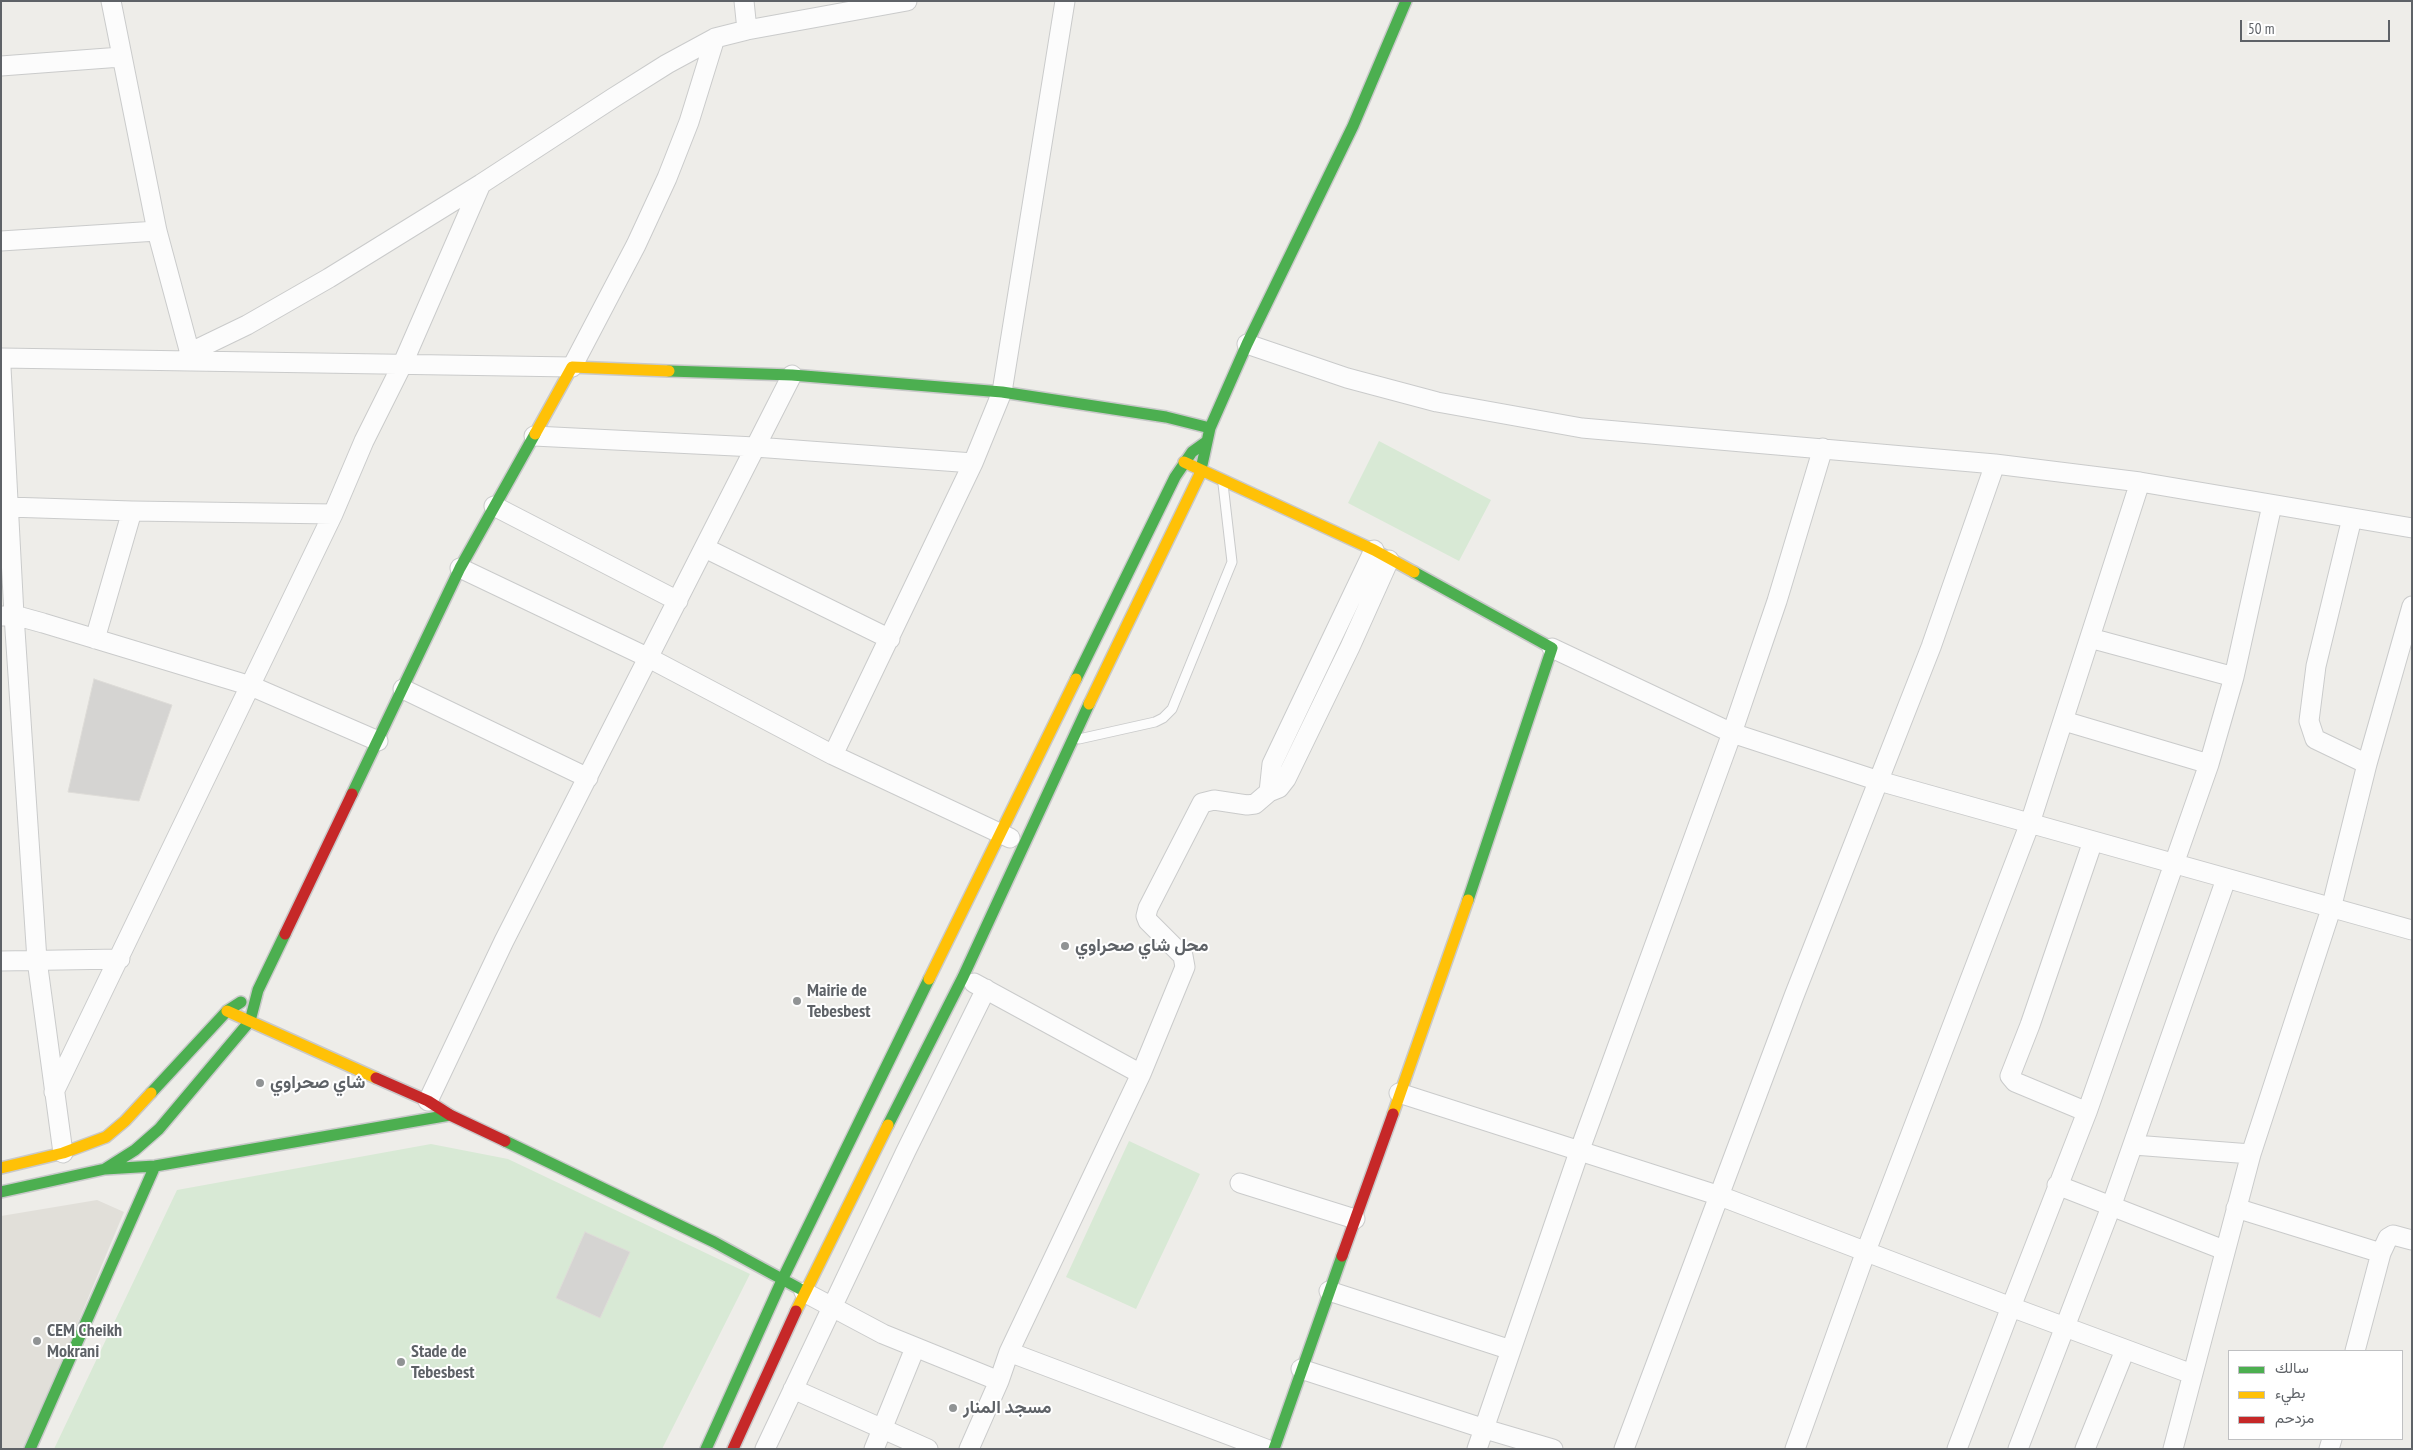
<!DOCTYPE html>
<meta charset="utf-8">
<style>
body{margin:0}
#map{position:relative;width:2413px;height:1450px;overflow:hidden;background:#eeede9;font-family:"PT Sans Narrow",Vazirmatn,sans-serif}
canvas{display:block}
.frame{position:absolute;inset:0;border:2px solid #5e6267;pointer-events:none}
.legend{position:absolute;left:2228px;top:1350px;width:175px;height:90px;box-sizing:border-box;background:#fff;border:1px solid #bfc0c2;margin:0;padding:6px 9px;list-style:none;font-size:15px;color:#5e6267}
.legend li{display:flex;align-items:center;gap:10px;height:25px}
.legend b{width:25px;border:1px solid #bfc0c2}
.scale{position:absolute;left:2240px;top:20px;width:150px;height:22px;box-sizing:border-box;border:2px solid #5e6267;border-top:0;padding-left:6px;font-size:15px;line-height:18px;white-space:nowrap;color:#5e6267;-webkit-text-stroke:4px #fff;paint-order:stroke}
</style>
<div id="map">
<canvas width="2413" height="1450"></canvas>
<div class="frame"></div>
<ul class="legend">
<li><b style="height:6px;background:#4caf50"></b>سالك</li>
<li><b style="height:6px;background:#ffc107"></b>بطيء</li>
<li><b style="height:6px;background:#c62828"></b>مزدحم</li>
</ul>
<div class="scale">50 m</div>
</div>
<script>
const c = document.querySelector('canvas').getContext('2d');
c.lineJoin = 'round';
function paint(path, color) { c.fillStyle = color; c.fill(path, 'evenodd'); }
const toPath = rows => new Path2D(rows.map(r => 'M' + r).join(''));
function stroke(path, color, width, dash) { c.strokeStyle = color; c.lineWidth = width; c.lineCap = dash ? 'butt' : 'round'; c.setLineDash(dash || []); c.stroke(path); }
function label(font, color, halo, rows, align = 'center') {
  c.font = font + ' "PT Sans Narrow",Vazirmatn,sans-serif'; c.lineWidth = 4; c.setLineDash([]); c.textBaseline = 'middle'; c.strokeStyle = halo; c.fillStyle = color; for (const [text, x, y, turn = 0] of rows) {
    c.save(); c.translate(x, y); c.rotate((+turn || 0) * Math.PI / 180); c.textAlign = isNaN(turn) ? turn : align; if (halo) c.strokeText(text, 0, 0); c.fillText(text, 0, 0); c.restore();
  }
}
paint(toPath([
 [97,1200,124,1212,25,1449,1,1449,1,1216]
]), '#e1dfd9');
paint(toPath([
 [1379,441,1491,500,1459,561,1348,503],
 [1129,1141,1200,1174,1136,1309,1066,1277],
 [431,1144,508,1159,750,1274,662,1449,54,1449,177,1190]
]), '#d8e9d5');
const building = toPath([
 [94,679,172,705,139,801,68,792,94,679],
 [585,1232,630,1252,600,1318,556,1298,585,1232]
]);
paint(building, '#d5d4d2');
stroke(building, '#dedcd8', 1);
const lane = toPath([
 [1079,739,1155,722,1163,718,1172,709,1232,562,1223,484]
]);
const street = toPath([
 [111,1,157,231,192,361],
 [744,1,747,30],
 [1,66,121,57],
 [1,241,157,231],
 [1247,344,1347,378,1437,402,1582,428,1995,464,2140,482,2412,528],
 [189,353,247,325,329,278,481,184,613,98,667,64,715,38,747,30,907,1],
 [1,358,572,367,636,245,667,178,689,122,715,38],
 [1,367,14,615,37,960,63,1153],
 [534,436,755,447,973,463],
 [494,506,678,601],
 [8,507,132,511,333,514],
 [2352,518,2316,666,2309,721,2315,739,2367,764],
 [705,548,890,639],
 [460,568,649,658,833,755,1010,838],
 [2,616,14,615,43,623,251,686,378,741],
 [2090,638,2234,677],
 [95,639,132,511],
 [1552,648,1732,733,1879,781,2412,930],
 [403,689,588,778],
 [2064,721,2209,764],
 [833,755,973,463,1002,392,1065,1],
 [1269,792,1272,764,1374,550],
 [1,961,120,959],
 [974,983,1141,1074],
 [54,1092,333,514,364,441,403,363,481,184],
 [1399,1093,1720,1196,2011,1307,1957,1449],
 [428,1101,504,941,792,375],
 [2087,1112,2015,1082,2010,1076,2030,1025,2093,841],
 [2134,1145,2251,1154],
 [1240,1183,1355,1219],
 [2057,1185,2224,1250],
 [2236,1208,2381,1253],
 [1329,1291,1511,1350],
 [804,1292,883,1334,999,1381,1009,1352,1266,1449],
 [2355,1351,2381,1253,2388,1238,2393,1235,2412,1240],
 [1009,1352,1141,1074,1185,967,1183,956,1148,921,1146,916,1148,908,1202,803,1214,800,1247,805,1255,804,1269,792,1279,788,1286,779,1350,647,1389,560],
 [1301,1369,1485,1429,1553,1449],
 [2192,1374,2011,1307,2087,1112,2209,764,2234,677,2272,505],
 [793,1389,928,1449],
 [765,1449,906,1151,986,989],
 [874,1449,915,1348],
 [969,1449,999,1381],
 [1477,1449,1579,1152,1732,733,1777,601,1823,448],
 [1624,1449,1794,996,1931,647,1995,464],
 [1795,1449,1866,1251,2030,823,2140,482],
 [2018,1449,2111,1207,2226,879],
 [2085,1449,2125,1350],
 [2173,1449,2251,1154,2331,909,2367,764,2412,606],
 [2329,1449,2332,1439]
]);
const fast = toPath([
 [669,371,792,375,1002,392,1166,417,1210,428],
 [1200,474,1210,428,1247,344,1353,126,1406,1],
 [1414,572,1552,648,1468,900],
 [1076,679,1175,477,1192,452,1206,442],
 [352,794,460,568,535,434],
 [151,1093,227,1011,241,1002],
 [888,1125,963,977,1089,704],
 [505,1141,714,1242,802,1290],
 [105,1169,135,1150,159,1129,250,1021,258,990,285,934],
 [1,1192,105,1169,155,1166,450,1115],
 [30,1449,155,1166],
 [706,1449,783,1278,929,979],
 [1274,1449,1342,1256]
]);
const slow = toPath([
 [535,434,572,367,669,371],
 [1184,462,1374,550,1414,572],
 [1089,704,1200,474],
 [929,979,1076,679],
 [227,1011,376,1078],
 [1393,1114,1468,900],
 [1,1168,63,1153,106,1137,125,1121,151,1093],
 [796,1311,888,1125]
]);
const jam = toPath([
 [285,934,352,794],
 [376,1078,428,1101,450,1115,505,1141],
 [1342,1256,1393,1114],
 [733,1449,796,1311]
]);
stroke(lane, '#cacbcb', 11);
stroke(street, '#cacbcb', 21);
stroke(fast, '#c9c9ca', 14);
stroke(slow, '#c9c9ca', 14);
stroke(jam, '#c9c9ca', 14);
stroke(lane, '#fcfcfc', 9);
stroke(street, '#fcfcfc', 19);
stroke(fast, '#4caf50', 11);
stroke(slow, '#ffc107', 11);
stroke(jam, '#c62828', 11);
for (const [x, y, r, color] of [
 [1065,946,5,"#909394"],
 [797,1001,5,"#909394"],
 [260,1083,5,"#909394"],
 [37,1341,5,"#909394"],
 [401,1362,5,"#909394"],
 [953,1408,5,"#909394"]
]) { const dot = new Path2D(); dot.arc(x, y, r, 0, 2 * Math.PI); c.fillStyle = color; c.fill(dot); stroke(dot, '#fff', 2); }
label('bold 18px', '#5e6267', '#fff', [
 ["محل شاي صحراوي",1075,946],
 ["Mairie de",807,991],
 ["Tebesbest",807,1012],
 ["شاي صحراوي",270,1083],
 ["CEM Cheikh",47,1331],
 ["Mokrani",47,1352],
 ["Stade de",411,1352],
 ["Tebesbest",411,1373],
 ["مسجد المنار",963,1408]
], 'left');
</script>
